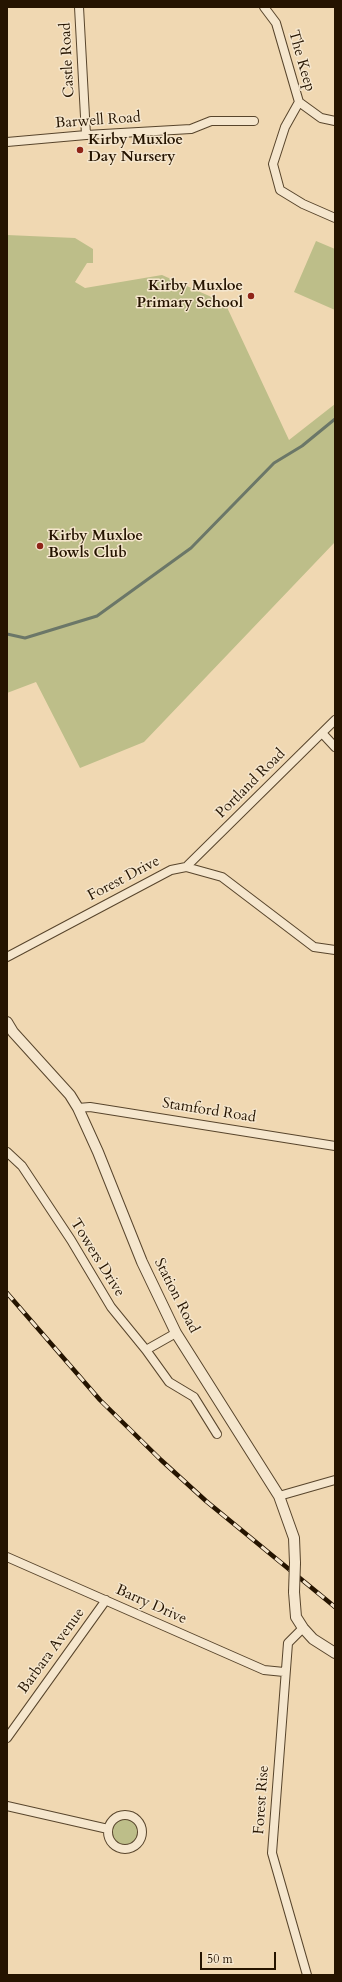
<!DOCTYPE html>
<style>
body{margin:0}
#map{position:relative;width:342px;height:1982px;overflow:hidden;background:#f0d8b2;font-family:Cardo,serif}
canvas{display:block}
.frame{position:absolute;inset:0;border:8px solid #251400;pointer-events:none}
.scale{position:absolute;left:200px;top:1952px;width:76px;height:18px;box-sizing:border-box;border:2px solid #251400;border-top:0;padding-left:5px;font-size:12px;line-height:14px;white-space:nowrap;color:#251400;-webkit-text-stroke:3px #f5e6cd;paint-order:stroke}
</style>
<div id="map">
<canvas width="342" height="1982"></canvas>
<div class="frame"></div>
<div class="scale">50 m</div>
</div>
<script>
const c = document.querySelector('canvas').getContext('2d');
c.lineJoin = 'round';
function paint(path, color) { c.fillStyle = color; c.fill(path, 'evenodd'); }
const toPath = rows => new Path2D(rows.map(r => 'M' + r).join(''));
function stroke(path, color, width, dash) { c.strokeStyle = color; c.lineWidth = width; c.lineCap = dash ? 'butt' : 'round'; c.setLineDash(dash || []); c.stroke(path); }
function label(font, color, halo, rows, align = 'center') {
  c.font = font + ' Cardo,serif'; c.lineWidth = 3; c.setLineDash([]); c.textBaseline = 'middle'; c.strokeStyle = halo; c.fillStyle = color; for (const [text, x, y, turn = 0] of rows) {
    c.save(); c.translate(x, y); c.rotate((+turn || 0) * Math.PI / 180); c.textAlign = isNaN(turn) ? turn : align; if (halo) c.strokeText(text, 0, 0); c.fillText(text, 0, 0); c.restore();
  }
}
paint(toPath([
 [7,235,75,238,93,249,93,263,87,263,75,282,85,288,162,275,225,303,289,440,335,404,335,542,144,742,80,768,36,682,7,693],
 [316,241,335,249,335,310,294,292],
 '112 1832a13 13 0 1 1 26 0a13 13 0 1 1-26 0Z'
]), '#bdbe89');
stroke(toPath([
 [7,634,25,638,97,616,191,548,274,463,302,446,335,419]
]), '#6b7768', 3);
const minor = toPath([
 [79,7,86,135],
 [264,7,276,23,299,102],
 [299,102,285,127,273,164,280,190,303,204,335,218],
 [299,102,321,118,335,121],
 [7,142,86,135,191,129,211,121,254,121],
 [322,733,335,747],
 [186,867,335,720],
 [7,957,171,870,186,867,222,877,314,947,335,950],
 [78,1108,90,1107,335,1146],
 [7,1152,22,1166,71,1240,111,1307,146,1350,176,1333],
 [146,1350,169,1382,194,1397,217,1434],
 [279,1496,335,1480],
 [7,1557,264,1670,284,1672],
 [303,1628,288,1643,272,1853,307,1975],
 [7,1738,106,1600],
 [7,1806,108,1829],
 '108 1832a17 17 0 1 1 34 0a17 17 0 1 1-34 0Z'
]);
const tertiary = toPath([
 [7,1022,13,1032,70,1095,78,1108,98,1152,142,1262,176,1333,279,1496,294,1538,295,1563],
 [294,1592,296,1617,303,1628,313,1639,335,1653]
]);
stroke(minor, '#58452c', 10);
stroke(tertiary, '#58452c', 12);
stroke(minor, '#f5e6cd', 8);
stroke(tertiary, '#f5e6cd', 10);
const rail = toPath([
 [7,1293,100,1400,161,1460,206,1501,335,1607]
]);
stroke(rail, '#251400', 4.5);
stroke(rail, '#f5e6cd', 3, [9]);
const tertiaryBridge = toPath([
 [294,1592,295,1563]
]);
stroke(tertiaryBridge, '#58452c', 12, []);
stroke(tertiaryBridge, '#f5e6cd', 10);
for (const [x, y, r, color] of [
 [80,150,4,"#8f2418"],
 [251,296,4,"#8f2418"],
 [40,546,4,"#8f2418"]
]) { const dot = new Path2D(); dot.arc(x, y, r, 0, 2 * Math.PI); c.fillStyle = color; c.fill(dot); stroke(dot, '#f5e6cd', 1.5); }
label('15px', '#251400', '#f5e6cd', [
 ["Castle Road",68,60,-93],
 ["The Keep",301,61,74],
 ["Barwell Road",98,121,-4],
 ["Portland Road",251,784,-45],
 ["Forest Drive",124,879,-28],
 ["Stamford Road",209,1111,9],
 ["Towers Drive",97,1258,58],
 ["Station Road",176,1296,63],
 ["Barry Drive",151,1605,24],
 ["Barbara Avenue",52,1651,-54],
 ["Forest Rise",262,1800,-86]
]);
label('bold 15px', '#251400', '#f5e6cd', [
 ["Kirby Muxloe",88,141],
 ["Day Nursery",88,158],
 ["Kirby Muxloe",243,287,"right"],
 ["Primary School",243,304,"right"],
 ["Kirby Muxloe",48,537],
 ["Bowls Club",48,554]
], 'left');
</script>
